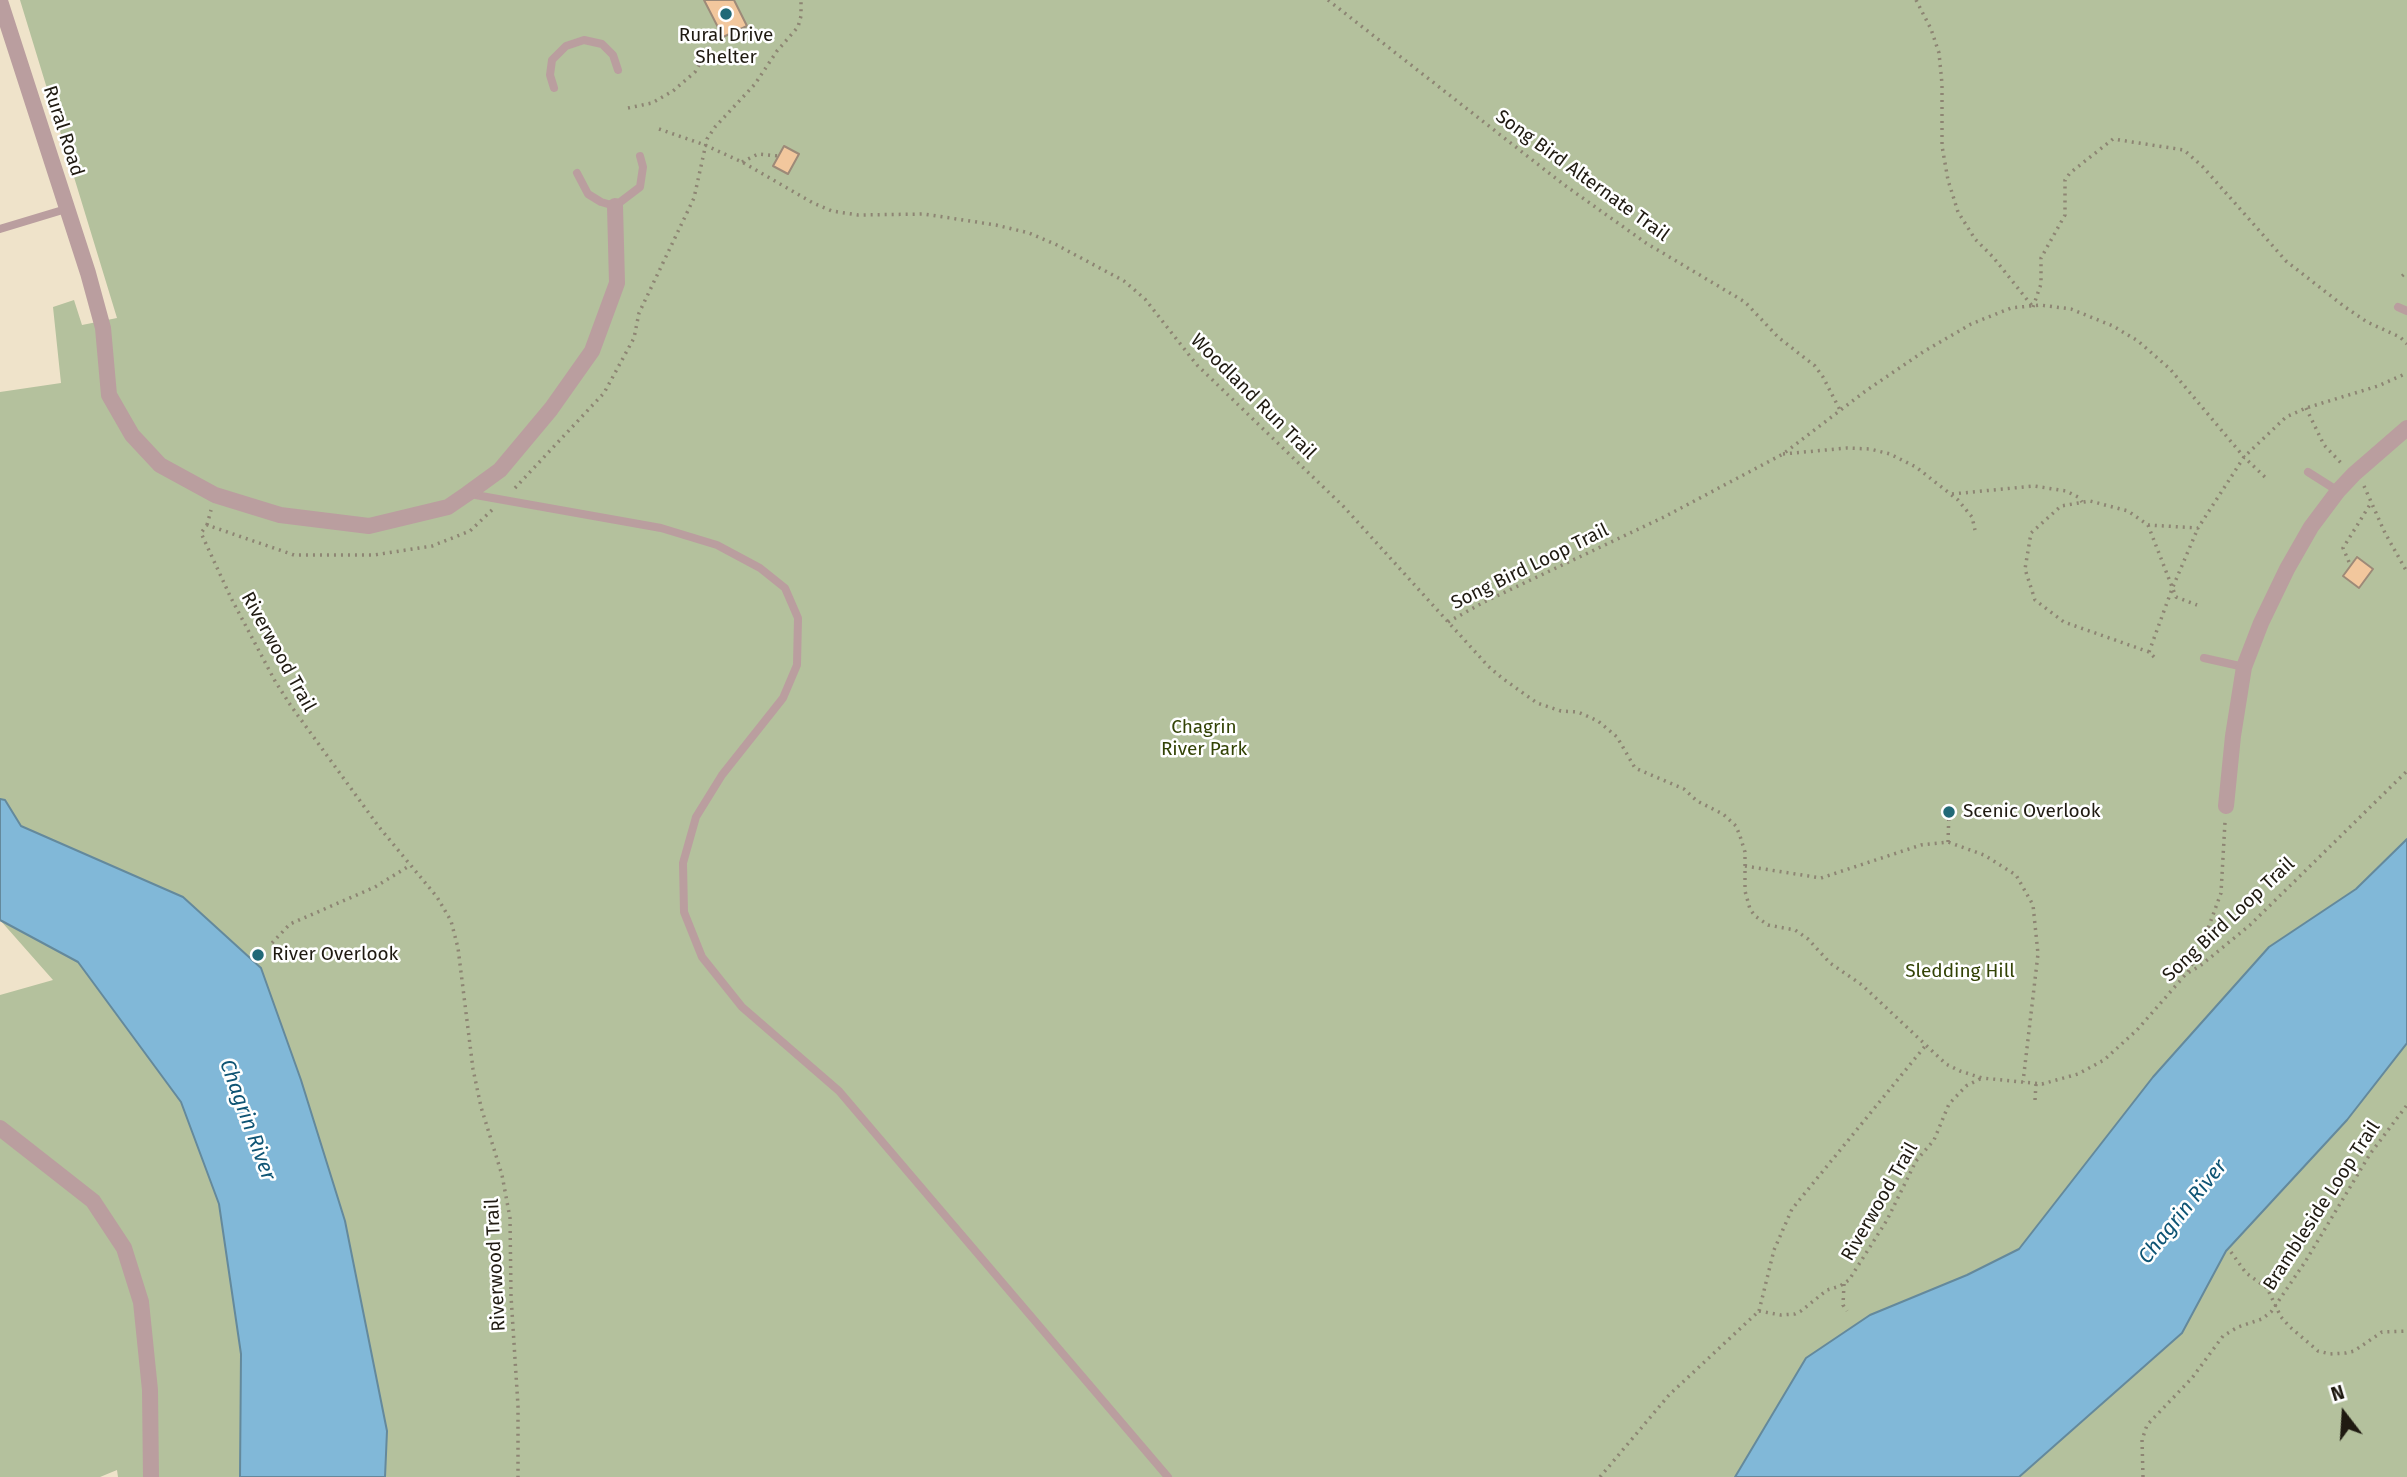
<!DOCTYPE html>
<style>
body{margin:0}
#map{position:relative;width:2407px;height:1477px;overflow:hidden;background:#efe3ca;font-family:"Fira Sans",sans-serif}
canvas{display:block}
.north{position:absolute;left:2309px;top:1379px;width:70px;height:70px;-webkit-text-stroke:5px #fff;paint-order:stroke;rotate:343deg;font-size:19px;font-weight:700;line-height:28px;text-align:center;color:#1f1a11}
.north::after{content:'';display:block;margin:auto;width:24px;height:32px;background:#1f1a11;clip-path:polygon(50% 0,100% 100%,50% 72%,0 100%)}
</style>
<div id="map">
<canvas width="2407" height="1477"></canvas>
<div class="north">N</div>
</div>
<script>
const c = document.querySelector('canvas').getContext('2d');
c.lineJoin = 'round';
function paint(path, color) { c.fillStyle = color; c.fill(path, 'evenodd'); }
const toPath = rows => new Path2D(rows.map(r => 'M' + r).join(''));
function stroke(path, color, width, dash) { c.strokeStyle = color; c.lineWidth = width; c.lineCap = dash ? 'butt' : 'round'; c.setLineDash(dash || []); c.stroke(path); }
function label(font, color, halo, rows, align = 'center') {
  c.font = font + ' "Fira Sans",sans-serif'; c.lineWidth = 5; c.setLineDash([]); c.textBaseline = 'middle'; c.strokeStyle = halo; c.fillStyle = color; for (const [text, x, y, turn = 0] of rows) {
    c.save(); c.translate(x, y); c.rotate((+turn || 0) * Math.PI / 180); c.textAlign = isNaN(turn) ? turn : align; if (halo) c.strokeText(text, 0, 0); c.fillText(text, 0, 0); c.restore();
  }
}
paint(toPath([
 [20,0,2407,0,2407,1477,118,1477,117,1470,100,1477,0,1477,0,995,53,980,0,920,0,800,2,800,0,799,0,392,61,383,53,307,74,300,82,325,117,318]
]), '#b4c19d');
const water = toPath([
 [0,799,5,800,21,826,183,897,261,968,301,1080,345,1221,387,1431,385,1477,240,1477,241,1354,219,1204,181,1102,78,962,0,920,0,799],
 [2407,839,2407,1043,2347,1120,2226,1251,2182,1333,2019,1477,1735,1477,1806,1358,1870,1315,1967,1275,2019,1249,2153,1077,2269,947,2356,889,2407,839]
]);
paint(water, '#81b8d8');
stroke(water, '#64899c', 2);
const building = toPath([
 [704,0,734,0,747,26,723,37,704,0],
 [784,146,799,154,788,174,773,166,784,146],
 [2357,557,2373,569,2359,588,2343,576,2357,557]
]);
paint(building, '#f2c79d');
stroke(building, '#9d8a78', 2);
stroke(toPath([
 [1328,0,1563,184,1646,243,1745,302,1778,337,1815,366,1823,377,1840,410],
 [1916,0,1931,29,1939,53,1942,84,1942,146,1948,180,1958,212,1975,239,1993,257,2033,307],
 [628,108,652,103,673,91,695,72,716,36,721,34],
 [659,129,705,145,742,162,813,203,832,211,858,215,924,214,996,225,1029,233,1055,244,1124,281,1145,299,1197,365,1344,507,1488,666,1502,678,1537,703,1561,711,1578,712,1598,721,1617,737,1635,768,1684,789,1697,801,1723,814,1736,826,1740,836,1745,852,1745,891,1750,909,1755,916,1768,925,1795,930,1808,939,1830,963,1862,985,1946,1064,1960,1071,1982,1078,2042,1084,2078,1074,2104,1060,2137,1030,2186,974,2200,966,2250,925,2407,771],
 [742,162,758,154,779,156],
 [2402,276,2407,272],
 [2033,307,2041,284,2041,258,2065,215,2065,180,2070,173,2113,139,2184,150,2203,167,2286,261,2345,307,2367,322,2400,337,2407,344],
 [2306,408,2324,445,2342,464],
 [1783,454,1847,448,1870,449,1890,454,1916,467,1958,500,1972,517,1975,530],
 [2364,486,2385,533,2407,572],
 [515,488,604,393,634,338,639,313,694,198,707,139,715,127,755,84,777,51,798,27,801,16,801,0],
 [1952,494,2034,486,2066,491,2078,497,2082,502],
 [492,510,470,531,432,546,374,555,294,555,207,525,201,533,231,598,275,681,291,706,379,827,437,897,451,921,458,948,473,1069,481,1107,502,1175,510,1218,511,1296,518,1406,518,1477],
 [207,525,211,510],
 [2148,525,2176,597,2197,605],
 [2349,562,2343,548,2371,503],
 [1448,622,1484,602,1664,517,1783,454,1867,390,1923,352,1971,324,2011,308,2040,305,2071,309,2113,326,2138,341,2170,369,2244,457,2268,480],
 [2149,652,2172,589,2198,528],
 [2154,657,2149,652,2064,622,2035,600,2025,569,2031,533,2061,506,2090,501,2128,511,2148,525,2198,528,2244,457,2286,417,2306,408,2378,386,2407,373],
 [1948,842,1949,812],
 [1745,866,1821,878,1921,845,1948,842,1984,855,2016,875,2033,905,2038,954,2023,1082],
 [272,943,290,924,375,887,409,866],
 [2188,972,2202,945,2221,893,2225,822],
 [2035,1100,2036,1084],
 [2231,1252,2246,1273,2267,1288,2281,1317,2290,1327,2318,1351,2330,1354,2346,1353,2354,1351,2382,1332,2407,1331],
 [1844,1284,1843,1305,1847,1311],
 [2267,1288,2267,1274],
 [1759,1311,1781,1315,1795,1314,1801,1311,1827,1290,1840,1286,1849,1280,1887,1220,1916,1161,1934,1140,1949,1104,1966,1086,1982,1078],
 [1759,1311,1774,1250,1792,1209,1926,1045],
 [1600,1477,1669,1395,1759,1311],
 [2143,1477,2142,1440,2147,1425,2192,1378,2223,1336,2238,1327,2262,1319,2271,1312,2305,1262,2370,1154,2407,1105]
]), '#8d8573', 3.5, [2, 5]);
stroke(toPath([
 [554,88,550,75,552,60,566,46,584,40,602,44,613,55,618,70],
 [577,173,588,194,601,202,615,206,640,187,643,167,640,156],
 [0,229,66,209],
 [2398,307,2407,311],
 [2308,472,2338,491],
 [470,494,661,528,717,545,760,568,785,588,798,618,797,665,783,698,722,775,696,817,683,863,684,912,702,957,742,1007,839,1091,1168,1477],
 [2204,658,2244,667]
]), '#ba9e9f', 8);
stroke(toPath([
 [0,1,88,273,103,328,109,395,132,435,160,465,215,495,280,515,369,526,448,507,467,494,500,470,551,409,592,351,617,283,615,206],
 [2226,806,2233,736,2244,667,2261,623,2287,569,2311,527,2338,491,2354,474,2407,428],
 [0,1128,93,1201,124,1248,141,1302,150,1390,151,1477]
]), '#ba9e9f', 16);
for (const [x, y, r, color] of [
 [726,14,7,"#216977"],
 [1949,812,7,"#216977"],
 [258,955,7,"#216977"]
]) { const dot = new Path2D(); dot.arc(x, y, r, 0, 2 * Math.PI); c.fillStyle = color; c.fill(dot); stroke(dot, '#fff', 2.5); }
label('19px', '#1f1a11', '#fff', [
 ["Rural Drive",726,36,"center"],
 ["Shelter",726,58,"center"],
 ["Scenic Overlook",1963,812],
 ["River Overlook",272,955]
], 'left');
label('19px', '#1f1a11', '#fff', [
 ["Rural Road",63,131,72],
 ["Song Bird Alternate Trail",1582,176,36],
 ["Woodland Run Trail",1253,397,45],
 ["Song Bird Loop Trail",1530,567,-26],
 ["Riverwood Trail",278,652,61],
 ["Song Bird Loop Trail",2229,920,-43],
 ["Riverwood Trail",1880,1202,-60],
 ["Brambleside Loop Trail",2322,1206,-57],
 ["Riverwood Trail",496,1265,-93]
]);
label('19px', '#334306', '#fff', [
 ["Chagrin",1204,728],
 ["River Park",1204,750],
 ["Sledding Hill",1960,972]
]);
label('italic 21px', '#0e5474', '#fff', [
 ["Chagrin River",247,1120,70],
 ["Chagrin River",2183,1212,-51]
]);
</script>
